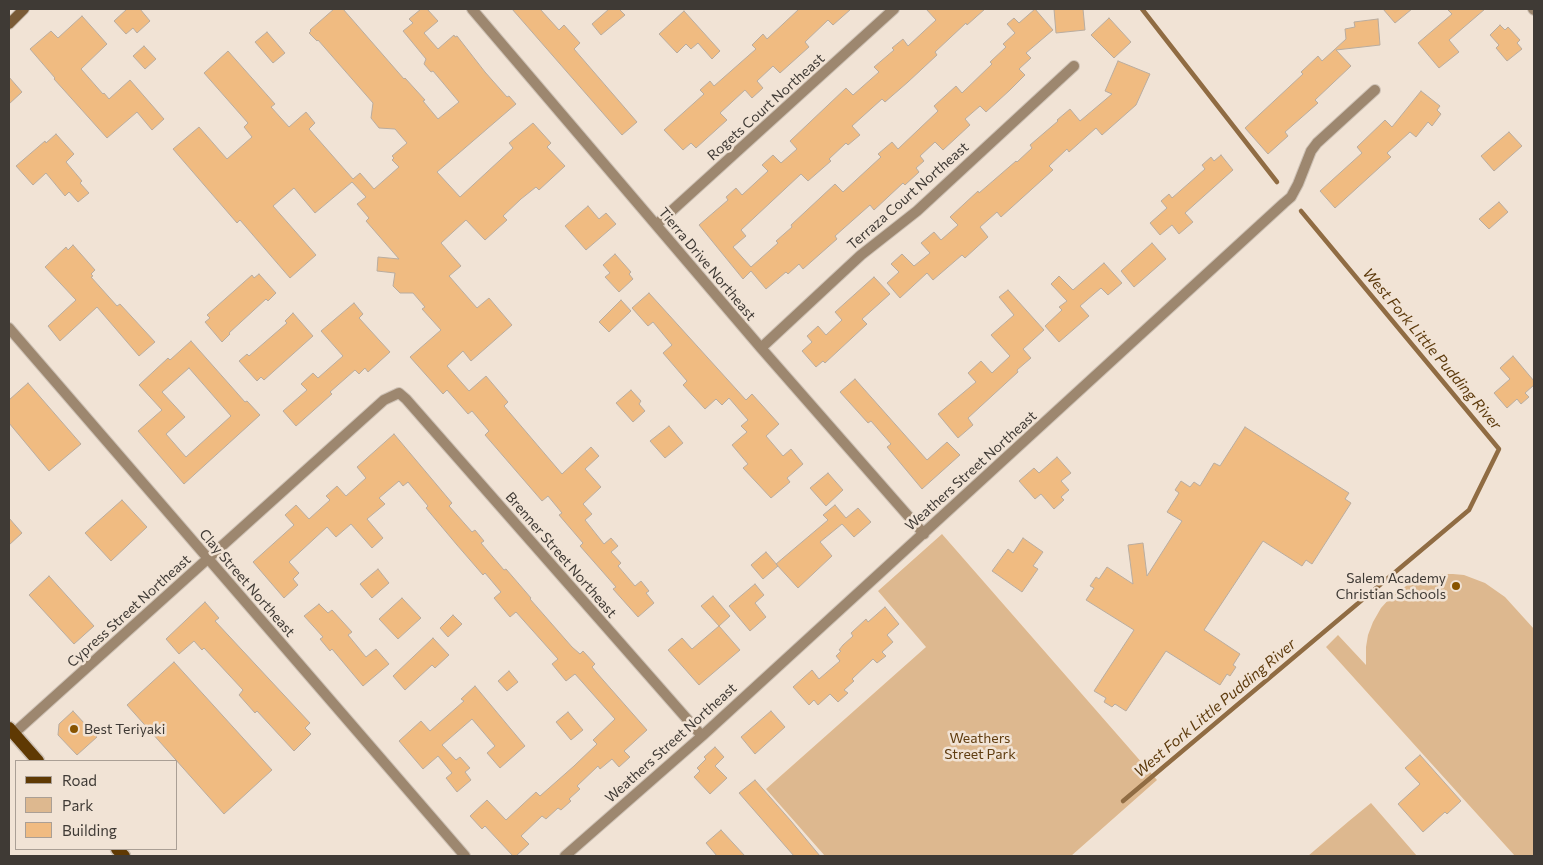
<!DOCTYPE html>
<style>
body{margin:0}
#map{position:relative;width:1543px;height:865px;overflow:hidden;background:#f1e3d5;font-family:Commissioner,sans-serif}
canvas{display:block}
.frame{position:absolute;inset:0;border:10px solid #3f3a35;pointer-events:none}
.legend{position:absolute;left:15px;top:760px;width:162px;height:90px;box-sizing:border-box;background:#f1e3d5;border:1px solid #aa9f95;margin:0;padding:6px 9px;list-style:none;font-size:15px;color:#3f3a35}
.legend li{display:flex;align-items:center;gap:10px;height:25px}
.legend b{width:25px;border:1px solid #aa9f95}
</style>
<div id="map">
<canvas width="1543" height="865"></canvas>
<div class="frame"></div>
<ul class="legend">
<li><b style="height:6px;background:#5f3903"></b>Road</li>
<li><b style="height:14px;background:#ddb88f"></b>Park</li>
<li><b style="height:14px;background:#f0bb81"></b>Building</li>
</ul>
</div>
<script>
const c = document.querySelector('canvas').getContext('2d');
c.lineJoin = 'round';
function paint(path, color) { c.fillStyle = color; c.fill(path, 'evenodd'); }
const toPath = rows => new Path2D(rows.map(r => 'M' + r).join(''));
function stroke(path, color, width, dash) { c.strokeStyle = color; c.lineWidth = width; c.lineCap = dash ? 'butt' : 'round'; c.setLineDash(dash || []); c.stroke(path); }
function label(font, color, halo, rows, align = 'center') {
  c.font = font + ' Commissioner,sans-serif'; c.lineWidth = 5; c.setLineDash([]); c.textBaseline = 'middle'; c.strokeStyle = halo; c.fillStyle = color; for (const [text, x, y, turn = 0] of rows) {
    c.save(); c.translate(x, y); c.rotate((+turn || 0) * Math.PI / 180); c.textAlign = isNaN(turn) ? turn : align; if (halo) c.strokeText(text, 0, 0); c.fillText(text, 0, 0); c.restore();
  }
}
paint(toPath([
 [942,534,1157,780,1071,856,825,856,766,789,926,647,878,591],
 [1442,574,1453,574,1464,575,1485,583,1505,597,1534,629,1534,856,1515,856,1326,647,1338,635,1366,665,1366,647,1368,635,1373,622,1381,608,1390,598,1410,583,1421,579],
 [1371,803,1417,856,1308,856,1349,821]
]), '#ddb88f');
stroke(toPath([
 [1142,9,1277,182],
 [1123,801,1469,510,1499,449,1301,211]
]), '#906c43', 4.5);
const building = toPath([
 [127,9,140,9,150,21,137,33,133,28,126,34,114,21,127,9],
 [334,9,343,9,404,79,405,78,425,100,423,101,438,119,459,102,433,71,431,72,424,64,426,59,403,31,413,23,409,19,421,9,427,9,438,21,424,33,438,49,454,35,455,37,457,36,485,72,507,97,509,96,516,104,437,172,460,197,513,148,509,143,533,123,551,143,547,147,565,166,539,190,536,187,521,199,503,216,507,220,485,240,466,220,441,243,461,266,449,276,477,308,489,298,512,325,471,361,463,351,447,366,469,391,486,376,508,402,504,406,562,474,591,447,599,456,585,469,601,487,583,504,592,514,585,520,604,544,611,538,618,546,611,552,621,563,618,566,635,586,641,581,649,591,646,593,654,603,638,617,613,589,616,587,580,546,583,543,559,515,562,513,548,496,542,501,485,435,489,431,472,411,468,414,447,390,443,394,410,357,441,330,422,309,425,307,413,293,400,293,393,286,395,273,377,271,378,257,399,259,366,221,369,218,357,204,366,197,352,182,315,213,294,188,273,206,316,255,290,278,240,220,237,223,173,149,199,127,227,159,252,137,244,127,248,123,204,73,228,51,275,104,271,107,289,127,306,112,315,123,309,129,353,179,360,173,374,189,399,167,392,160,394,158,392,156,407,143,395,129,379,128,371,118,373,103,318,40,317,41,309,33,311,31,310,30,334,9],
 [512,9,540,9,559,30,564,25,580,43,574,49,637,122,622,135,512,9],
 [609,9,619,9,625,15,601,35,592,24,609,9],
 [799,9,851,9,833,25,828,20,805,42,809,47,780,73,773,66,757,81,763,88,752,98,745,90,720,113,727,120,696,148,691,143,683,150,664,130,704,94,700,90,710,81,714,86,756,49,752,45,763,34,767,39,799,9],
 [926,9,985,9,967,25,966,23,935,52,937,55,908,82,885,102,882,99,852,126,860,135,848,145,846,143,829,159,831,161,808,181,801,174,741,230,746,236,733,247,751,267,778,243,776,241,792,227,791,225,835,184,843,192,881,157,878,154,892,142,898,149,938,111,934,106,956,86,962,93,992,64,990,62,1006,47,1003,44,1015,33,1007,24,1014,18,1019,23,1035,9,1053,30,1026,53,1031,58,1019,69,1025,75,1010,90,986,112,980,106,965,119,970,125,943,150,935,142,920,156,924,161,916,168,919,172,905,185,903,183,874,210,870,205,835,236,837,239,803,269,799,264,788,274,786,272,766,289,751,271,743,279,699,225,728,200,726,197,736,188,742,195,768,171,762,165,773,155,781,163,797,149,790,141,846,88,853,95,879,72,874,67,894,50,892,48,903,39,908,46,936,20,926,9],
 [1054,9,1083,9,1085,30,1056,33,1054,9],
 [1383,9,1412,9,1395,23,1383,9],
 [1447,9,1485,9,1449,40,1459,52,1439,68,1418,43,1452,14,1447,9],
 [684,11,720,51,712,59,698,43,691,49,686,44,677,53,659,34,684,11],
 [82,16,107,44,81,69,103,94,104,93,109,99,130,80,164,119,152,130,137,112,107,138,54,79,55,78,30,49,51,31,58,38,82,16],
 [1109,18,1131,42,1114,58,1091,35,1109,18],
 [1378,19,1380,45,1336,50,1351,66,1315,100,1318,103,1285,132,1288,136,1268,154,1245,128,1303,74,1301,72,1318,56,1322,61,1346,39,1345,29,1355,27,1354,22,1378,19],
 [1500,25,1505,30,1508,27,1520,40,1517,43,1522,49,1507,61,1496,48,1499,45,1490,35,1500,25],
 [267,32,285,53,273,63,255,42,267,32],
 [144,46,156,59,145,69,133,56,144,46],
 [1118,61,1150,74,1136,105,1102,135,1096,128,1069,152,1067,149,1049,166,1053,170,1001,217,997,212,980,227,988,237,965,258,962,255,933,280,927,273,900,298,887,283,899,272,891,264,902,254,914,266,930,253,921,243,934,232,941,240,958,225,950,217,978,191,979,193,1016,161,1017,162,1032,148,1030,145,1058,121,1057,120,1070,109,1080,121,1112,94,1105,91,1118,61],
 [9,77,22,92,9,104,9,77],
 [1421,91,1440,106,1437,110,1441,114,1432,126,1428,122,1416,137,1410,132,1387,153,1391,157,1335,208,1320,191,1362,153,1357,147,1385,120,1392,127,1421,91],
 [1509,132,1522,146,1494,171,1481,156,1509,132],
 [56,134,74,154,66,162,82,181,80,183,89,193,78,202,69,192,65,196,46,173,33,185,16,166,45,141,46,143,56,134],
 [1221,155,1233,170,1185,213,1193,222,1179,234,1172,225,1160,235,1150,223,1167,208,1161,201,1169,194,1172,198,1205,169,1202,165,1211,157,1214,161,1221,155],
 [1499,202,1508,212,1489,229,1479,219,1499,202],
 [588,206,599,219,606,213,616,224,586,250,565,226,588,206],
 [1152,243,1166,259,1134,287,1121,271,1152,243],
 [73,245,95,270,91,274,93,276,91,277,117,306,120,304,155,342,139,356,97,307,60,341,48,326,76,300,45,267,66,247,68,250,73,245],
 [615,254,631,272,629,274,633,279,619,292,605,277,610,273,603,265,615,254],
 [1104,263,1122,283,1108,295,1101,288,1080,306,1089,316,1059,342,1045,326,1062,310,1059,307,1067,301,1051,284,1059,276,1073,290,1104,263],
 [259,274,276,293,268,301,266,299,229,333,230,334,222,342,205,322,210,318,207,315,252,275,254,278,259,274],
 [874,277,890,294,862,319,867,324,825,363,823,361,816,367,802,351,812,342,807,336,818,326,826,335,842,320,835,312,874,277],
 [1008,290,1044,330,1023,349,1031,358,1017,370,1018,372,968,418,973,425,958,438,938,414,976,382,968,373,981,361,992,373,1010,356,991,335,1014,315,999,297,1008,290],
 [649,293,746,400,752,394,779,424,766,436,783,456,791,449,803,464,787,478,790,482,771,498,743,468,748,464,732,445,747,432,741,426,748,420,729,398,722,405,716,399,705,409,683,385,687,381,663,353,672,345,653,322,648,326,632,308,649,293],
 [621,300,631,311,609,332,599,322,621,300],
 [354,303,363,314,359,318,390,352,368,372,365,368,359,374,355,370,330,392,332,394,296,426,283,411,307,390,301,384,313,373,318,378,343,356,321,331,354,303],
 [293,313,313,336,264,380,261,377,257,381,239,361,247,354,249,356,287,323,285,321,293,313],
 [191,341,245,402,247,401,260,415,184,484,138,431,162,410,139,385,168,358,170,360,191,341],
 [189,368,231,416,186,457,166,434,185,417,162,392,189,368],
 [1513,356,1534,381,1534,385,1525,393,1529,397,1521,404,1517,399,1507,408,1494,393,1510,379,1500,368,1513,356],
 [855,379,927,460,947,442,960,455,922,489,887,447,891,444,871,421,868,423,840,392,855,379],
 [28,383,81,444,49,471,9,423,9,400,28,383],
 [631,390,641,401,639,404,645,411,633,422,616,403,631,390],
 [669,426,683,443,665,458,650,441,669,426],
 [1245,427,1349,493,1345,499,1351,503,1312,564,1306,560,1302,566,1263,541,1204,630,1240,654,1233,665,1236,667,1230,676,1227,674,1220,685,1166,651,1126,711,1115,704,1112,707,1104,702,1106,698,1094,691,1134,630,1086,600,1094,588,1090,586,1096,577,1099,579,1107,567,1133,584,1128,545,1143,543,1147,576,1182,521,1167,512,1179,493,1175,490,1181,481,1190,487,1194,482,1200,486,1214,463,1220,466,1245,427],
 [394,434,452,503,449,506,472,532,475,530,484,541,481,543,504,570,506,569,531,598,530,599,572,647,580,654,583,651,595,664,592,667,596,672,647,730,624,751,630,757,619,767,612,759,600,769,598,766,577,786,580,789,569,799,571,801,561,810,558,808,546,819,542,816,521,836,529,844,516,856,513,856,485,826,482,829,470,816,487,800,506,820,536,792,540,796,574,766,597,744,593,740,615,719,575,674,566,681,552,664,558,659,516,612,510,617,494,598,501,592,485,573,483,575,457,545,426,508,428,506,408,482,403,486,399,481,379,498,385,504,367,519,383,538,372,548,351,524,336,537,327,527,289,562,299,573,293,579,298,585,284,598,253,562,294,525,285,515,296,505,309,519,330,500,326,496,337,486,346,496,366,478,357,467,394,434],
 [1057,457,1071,473,1061,481,1069,490,1061,497,1064,500,1054,509,1041,494,1035,499,1019,481,1034,468,1039,473,1057,457],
 [828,473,843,490,826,506,810,488,828,473],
 [122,500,147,527,111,561,85,533,122,500],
 [835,505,846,518,858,508,871,522,854,537,842,524,820,542,832,556,798,588,776,564,828,520,823,515,835,505],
 [9,518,22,533,9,545,9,518],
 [1023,538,1043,552,1033,566,1038,569,1022,592,992,571,1008,549,1013,553,1023,538],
 [766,552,778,566,763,579,751,565,766,552],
 [378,569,389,583,372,598,360,584,378,569],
 [49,576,94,626,74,644,29,595,49,576],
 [755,584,764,595,755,603,766,617,750,631,729,606,755,584],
 [713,596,730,616,719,626,701,606,713,596],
 [402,598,421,618,398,639,379,619,402,598],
 [205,602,219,618,215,621,310,723,305,728,311,734,294,751,257,711,255,713,239,695,243,690,204,648,202,650,194,641,179,654,166,639,205,602],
 [319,604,328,613,332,610,352,632,348,635,366,657,376,649,389,664,363,686,332,649,330,651,320,639,323,637,304,616,319,604],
 [885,607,899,624,887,635,893,642,882,652,886,656,877,663,873,659,852,679,854,681,844,690,848,693,838,702,830,694,818,705,814,700,809,705,793,687,812,670,819,679,840,661,836,656,841,651,839,650,843,645,853,636,851,633,866,619,868,622,885,607],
 [453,615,462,624,448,637,440,628,453,615],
 [719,626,740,650,699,685,668,650,682,638,692,649,719,626],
 [433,638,449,655,435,668,432,665,405,690,393,676,433,638],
 [174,662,272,770,224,814,127,705,174,662],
 [509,671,518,682,507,691,498,681,509,671],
 [475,686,525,746,500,768,487,753,495,746,472,719,442,745,456,760,460,757,470,768,465,772,471,780,457,792,446,778,452,773,438,756,423,769,399,741,421,721,430,731,464,701,461,699,475,686],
 [73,711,97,737,77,755,58,735,59,724,73,711],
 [771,711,785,727,755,754,741,737,771,711],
 [568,712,583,730,571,740,556,722,568,712],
 [715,747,724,757,715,766,727,778,710,794,694,777,700,771,697,768,706,759,704,757,715,747],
 [1420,755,1461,801,1447,814,1445,812,1423,832,1398,804,1420,784,1405,768,1420,755],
 [755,780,791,821,820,856,794,856,739,793,755,780],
 [721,830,745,856,717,856,706,843,721,830]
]);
paint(building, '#f0bb81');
stroke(building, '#b9ac9f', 1);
const minor = toPath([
 [472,9,761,348,924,534],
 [656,225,894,9],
 [9,328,465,856],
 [761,348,861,255,917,211,1074,66],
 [13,734,384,400,399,393,406,399,702,736],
 [565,856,702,736,1284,203,1291,197,1298,184,1311,151,1317,143,1375,90]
]);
const tertiary = toPath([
 [1533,9,1534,10]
]);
const secondary = toPath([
 [9,24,24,9]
]);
const primary = toPath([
 [9,728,38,761],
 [117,849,124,856]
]);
stroke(minor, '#cdc1b5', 12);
stroke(tertiary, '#cdc1b5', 12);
stroke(secondary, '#cdc1b5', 12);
stroke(primary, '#cdc1b5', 15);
stroke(minor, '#9d876f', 10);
stroke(tertiary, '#9d876f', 10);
stroke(secondary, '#795a36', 10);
stroke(primary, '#5f3903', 12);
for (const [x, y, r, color] of [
 [1456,586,5,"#885400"],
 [74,729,5,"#885400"]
]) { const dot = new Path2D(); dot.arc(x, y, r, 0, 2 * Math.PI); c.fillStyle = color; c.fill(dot); stroke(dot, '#f1e3d5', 2); }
label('14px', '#3f3a35', '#f1e3d5', [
 ["Rogets Court Northeast",766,107,-42],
 ["Terraza Court Northeast",908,196,-41],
 ["Tierra Drive Northeast",707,264,50],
 ["Weathers Street Northeast",971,471,-42],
 ["Brenner Street Northeast",561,555,49],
 ["Clay Street Northeast",247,583,49],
 ["Cypress Street Northeast",129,611,-42],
 ["Weathers Street Northeast",671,743,-42]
]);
label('14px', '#3f3a35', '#f1e3d5', [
 ["Salem Academy",1446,578],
 ["Christian Schools",1446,594],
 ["Best Teriyaki",84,729,"left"]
], 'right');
label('14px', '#603d10', '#f1e3d5', [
 ["Weathers",980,738],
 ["Street Park",980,754]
]);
label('italic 15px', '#5d3a0c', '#f1e3d5', [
 ["West Fork Little Pudding River",1432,349,50],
 ["West Fork Little Pudding River",1215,708,-40]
]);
</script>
